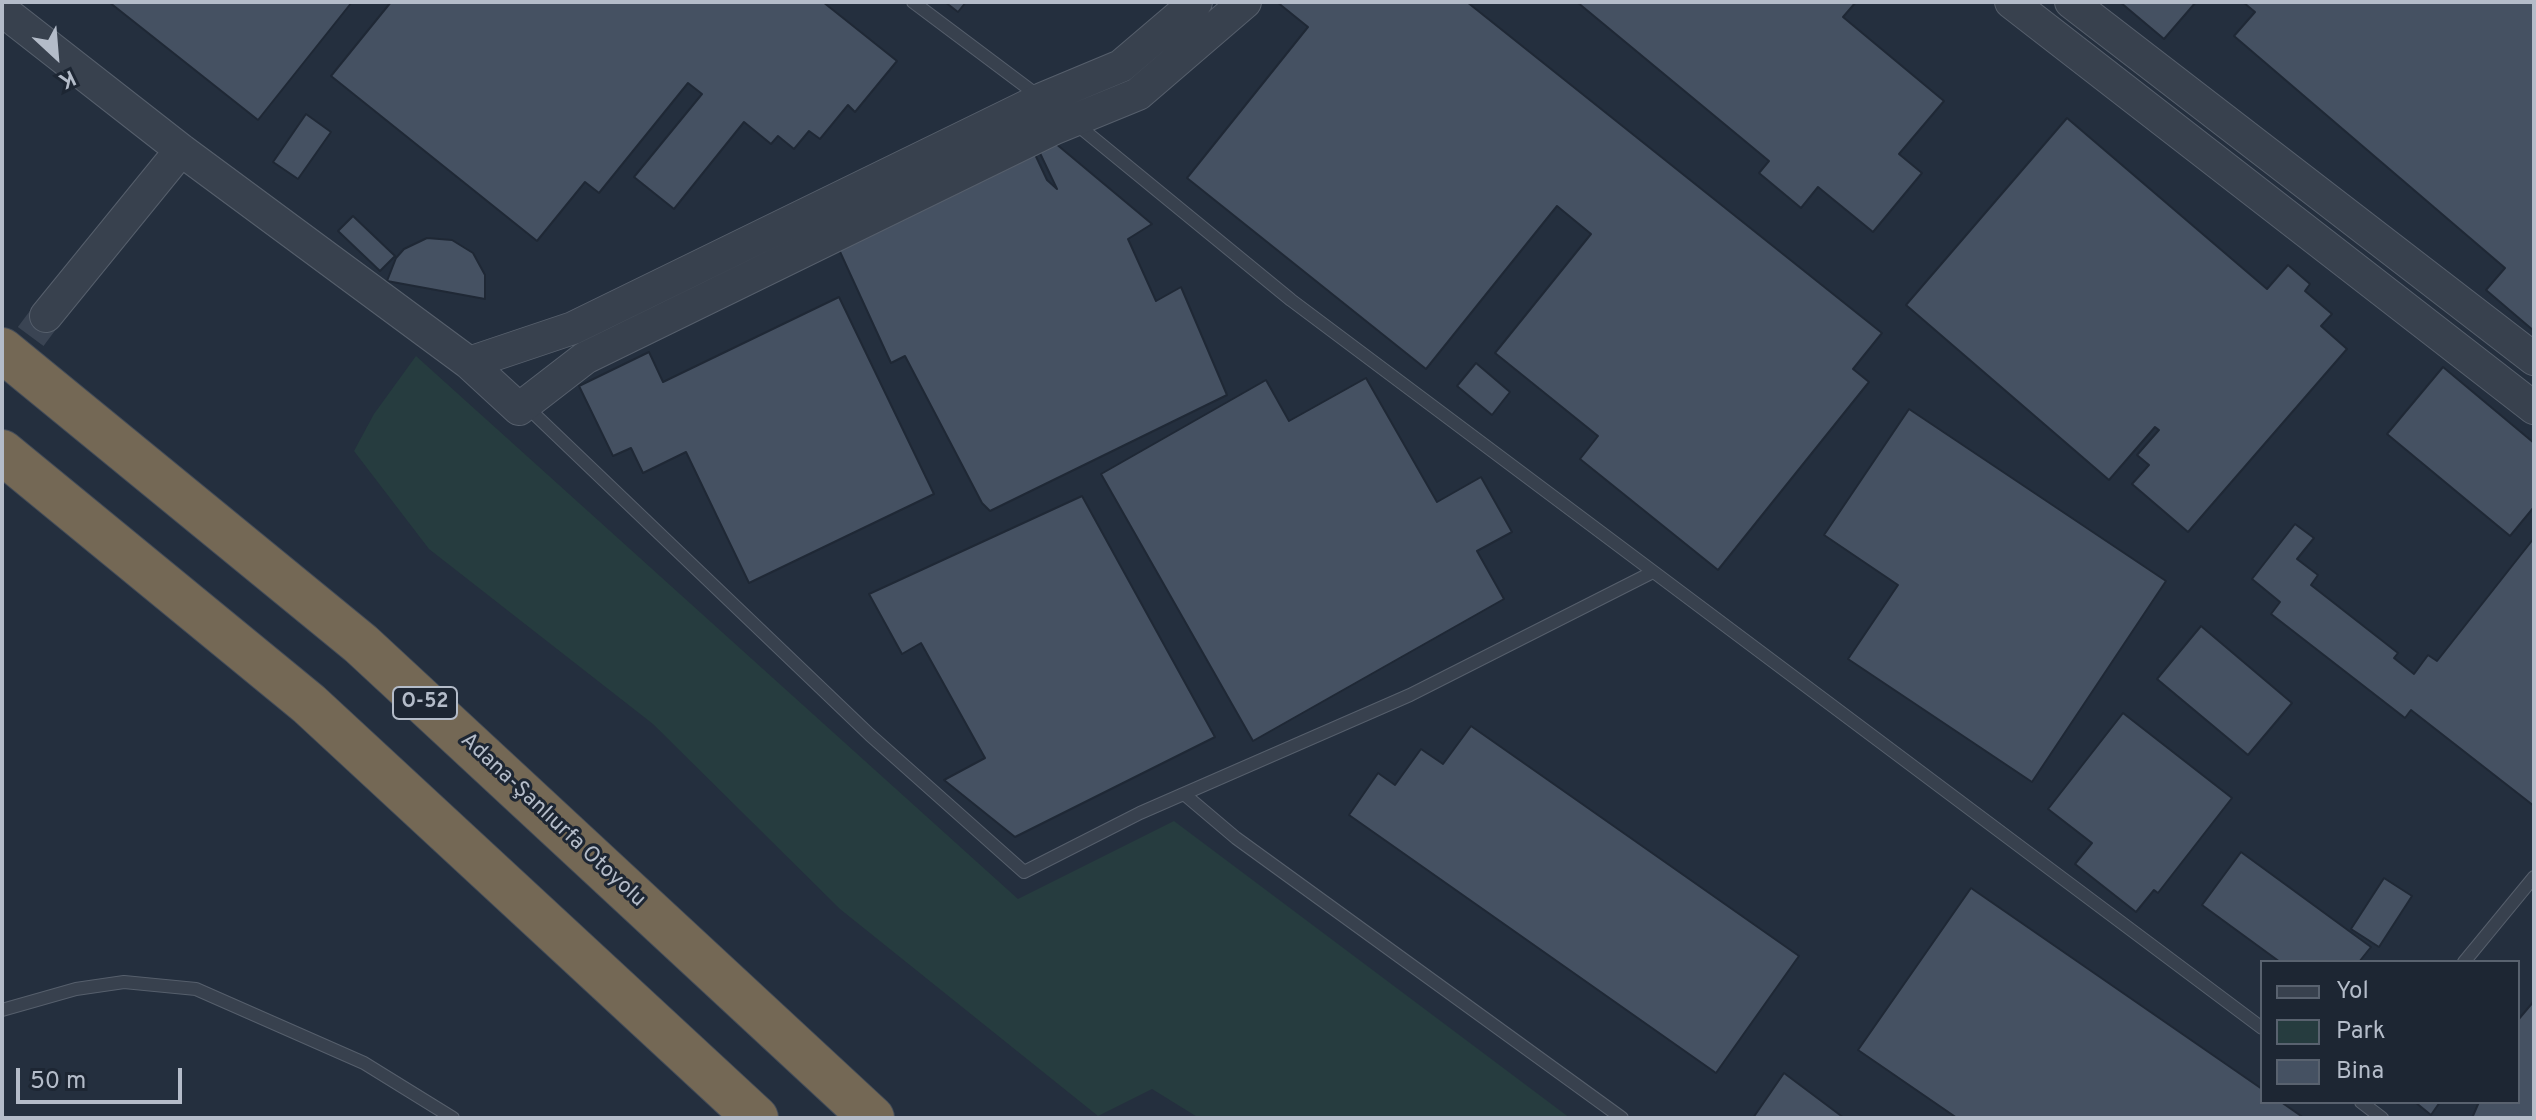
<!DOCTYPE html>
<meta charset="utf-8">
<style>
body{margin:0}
#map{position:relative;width:2536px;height:1120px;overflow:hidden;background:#242f3e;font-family:Overpass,sans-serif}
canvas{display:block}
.frame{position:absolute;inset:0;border:4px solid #b4bcc9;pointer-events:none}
.legend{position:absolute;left:2260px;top:960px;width:260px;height:144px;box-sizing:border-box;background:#1d2633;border:2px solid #59626f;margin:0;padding:10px 14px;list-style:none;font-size:24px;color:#b4bcc9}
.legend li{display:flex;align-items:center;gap:16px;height:40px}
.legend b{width:40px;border:2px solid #59626f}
.north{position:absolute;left:16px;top:16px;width:80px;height:80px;-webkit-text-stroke:6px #1d2633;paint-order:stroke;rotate:154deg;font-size:22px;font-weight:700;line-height:32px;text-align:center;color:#b4bcc9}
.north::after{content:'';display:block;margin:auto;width:28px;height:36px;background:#b4bcc9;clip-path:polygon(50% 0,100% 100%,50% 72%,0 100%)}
.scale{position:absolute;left:16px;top:1068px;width:166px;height:36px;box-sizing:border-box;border:4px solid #b4bcc9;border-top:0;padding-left:10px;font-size:24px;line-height:28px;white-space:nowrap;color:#b4bcc9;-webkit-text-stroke:6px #1d2633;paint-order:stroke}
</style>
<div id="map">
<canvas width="2536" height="1120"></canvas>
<div class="frame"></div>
<ul class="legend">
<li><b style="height:10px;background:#38414e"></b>Yol</li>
<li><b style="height:22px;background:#263c3f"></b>Park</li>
<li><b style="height:22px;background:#455162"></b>Bina</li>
</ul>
<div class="north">K</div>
<div class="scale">50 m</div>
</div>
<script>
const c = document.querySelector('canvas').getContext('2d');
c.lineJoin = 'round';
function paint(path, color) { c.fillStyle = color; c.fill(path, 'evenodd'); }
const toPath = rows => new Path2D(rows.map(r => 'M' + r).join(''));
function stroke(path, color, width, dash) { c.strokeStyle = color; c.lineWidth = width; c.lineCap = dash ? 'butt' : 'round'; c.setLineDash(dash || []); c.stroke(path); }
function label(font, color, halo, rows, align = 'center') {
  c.font = font + ' Overpass,sans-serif'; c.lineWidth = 6; c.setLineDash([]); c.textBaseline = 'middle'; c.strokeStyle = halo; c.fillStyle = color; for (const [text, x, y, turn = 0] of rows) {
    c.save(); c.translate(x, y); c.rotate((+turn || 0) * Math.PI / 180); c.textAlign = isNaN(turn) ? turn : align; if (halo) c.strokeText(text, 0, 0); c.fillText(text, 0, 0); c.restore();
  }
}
paint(toPath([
 [416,356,1018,899,1174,821,1570,1118,1199,1118,1152,1089,1098,1116,840,909,653,724,429,549,354,451,374,414]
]), '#263c3f');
const building = toPath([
 [109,2,352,2,258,120,109,2],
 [391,2,823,2,897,61,855,112,848,105,820,139,809,131,794,149,778,136,771,144,744,122,674,209,634,177,702,94,688,83,599,193,585,182,537,241,331,76,391,2],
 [945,2,966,2,958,12,945,2],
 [1277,2,1467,2,1882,333,1853,369,1869,382,1718,570,1580,459,1598,436,1495,353,1591,234,1557,206,1426,369,1187,178,1308,27,1277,2],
 [1577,2,1856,2,1843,17,1944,101,1899,154,1922,173,1873,232,1818,187,1801,208,1759,173,1769,161,1577,2],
 [2120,2,2196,2,2164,39,2120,2],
 [2243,2,2534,2,2534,331,2486,290,2505,268,2234,36,2255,12,2243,2],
 [306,114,331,132,298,179,273,162,306,114],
 [2067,118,2267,289,2288,265,2310,284,2305,291,2332,314,2321,326,2347,349,2188,532,2132,484,2149,465,2137,455,2159,430,2155,427,2109,480,1906,305,2067,118],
 [1055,143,1152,224,1128,239,1156,301,1181,287,1227,395,990,511,982,503,905,356,891,363,836,243,1032,148,1047,180,1057,189,1039,151,1055,143],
 [353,216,395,256,380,271,338,231,353,216],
 [427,238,452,240,473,253,485,275,485,299,387,281,396,258,404,249,427,238],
 [839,297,934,494,749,583,686,452,643,473,631,448,613,456,579,386,649,352,663,382,839,297],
 [1476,363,1510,392,1492,415,1457,386,1476,363],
 [2443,367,2534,443,2534,507,2510,536,2387,434,2443,367],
 [1366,378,1437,502,1481,477,1512,532,1477,551,1504,599,1253,741,1101,474,1266,380,1289,421,1366,378],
 [1909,409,2166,581,2032,782,1848,659,1898,585,1824,535,1909,409],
 [1082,496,1215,737,1015,837,944,780,985,758,921,643,902,654,869,594,1082,496],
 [2295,524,2314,538,2297,559,2318,575,2311,585,2398,653,2394,658,2414,674,2428,655,2437,661,2534,538,2534,806,2411,710,2405,718,2271,614,2280,602,2252,579,2295,524],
 [2201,626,2292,703,2248,755,2157,679,2201,626],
 [2123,713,2232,798,2158,893,2154,890,2136,912,2075,864,2092,843,2048,809,2123,713],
 [1471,726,1799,956,1716,1073,1349,815,1378,773,1395,785,1421,749,1443,764,1471,726],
 [2241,852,2371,947,2359,962,2280,962,2202,905,2241,852],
 [2384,878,2412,896,2379,947,2351,929,2384,878],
 [1971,888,2262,1089,2262,1102,2281,1102,2304,1118,1957,1118,1858,1050,1971,888],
 [2534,1001,2534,1118,2472,1118,2479,1102,2518,1102,2518,1020,2534,1001],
 [1784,1073,1844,1118,1753,1118,1784,1073],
 [2415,1102,2440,1102,2431,1115,2415,1102]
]);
paint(building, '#455162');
stroke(building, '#1f2835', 2);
stroke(toPath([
 [2,375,46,316]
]), '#3a4453', 32, [32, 16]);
const service = toPath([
 [913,2,1041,98],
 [1075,123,1291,300,2262,1028],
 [527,407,870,735,1024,872,1140,813,1410,695,1651,573],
 [1184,794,1236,838,1622,1118],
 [2464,962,2534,877],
 [2,1010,76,989,124,982,196,989,364,1063,453,1118],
 [2361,1102,2382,1118]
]);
const tertiary = toPath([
 [2011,2,2534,408],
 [2071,2,2534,359],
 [2,10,181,150,469,363,519,409,585,358,1055,128,1138,94,1245,2],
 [46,316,181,150],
 [469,363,573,328,1042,99,1121,66,1196,2]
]);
const motorway = toPath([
 [2,350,361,644,872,1118],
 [2,452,309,704,756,1118]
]);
stroke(service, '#565f6c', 14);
stroke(tertiary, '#565f6c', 34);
stroke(motorway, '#434c59', 46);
stroke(service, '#38414e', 12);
stroke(tertiary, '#38414e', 32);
stroke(motorway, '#746855', 44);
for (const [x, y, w] of [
 [425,703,64]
]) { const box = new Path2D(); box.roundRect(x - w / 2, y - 16, w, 32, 6); c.fillStyle = '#1d2633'; c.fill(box); stroke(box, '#b4bcc9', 2); }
label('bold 20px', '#b4bcc9', null, [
 ["O-52",425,703]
]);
label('22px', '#b4bcc9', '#1d2633', [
 ["Adana-Şanlıurfa Otoyolu",552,821,43]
]);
</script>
